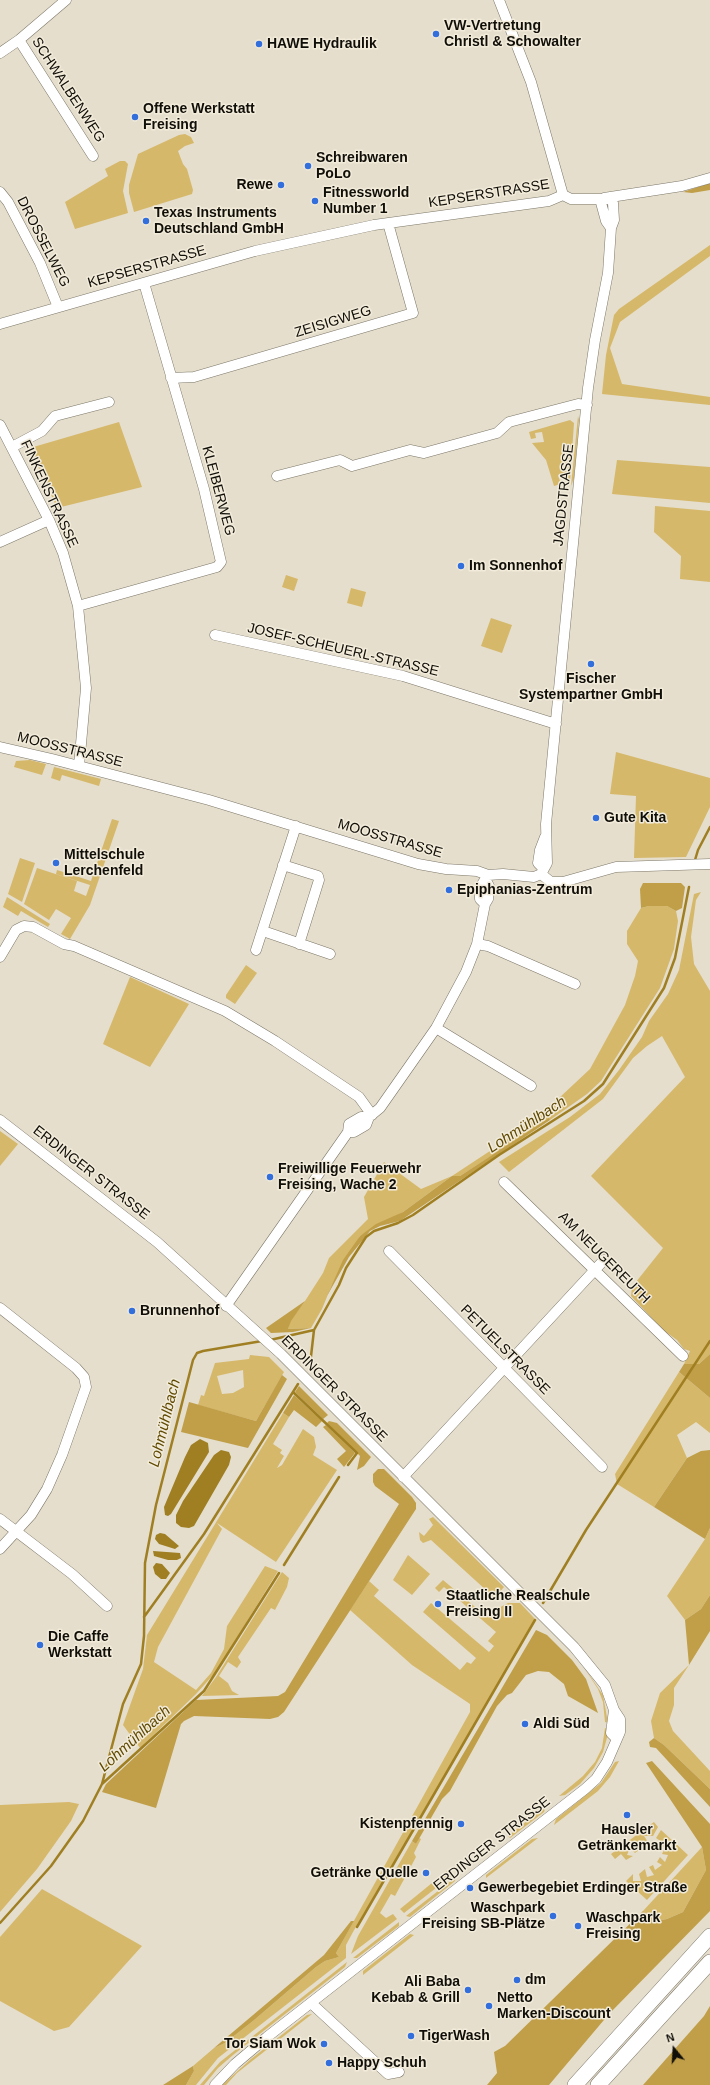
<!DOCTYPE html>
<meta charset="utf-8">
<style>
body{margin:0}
#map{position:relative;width:710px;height:2085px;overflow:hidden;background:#e5decd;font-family:Arial,sans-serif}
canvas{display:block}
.north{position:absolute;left:654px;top:2029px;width:40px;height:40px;-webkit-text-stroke:3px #f2ebda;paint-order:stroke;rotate:342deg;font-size:11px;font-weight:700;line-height:16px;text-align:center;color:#100e08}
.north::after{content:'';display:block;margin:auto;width:14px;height:18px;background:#100e08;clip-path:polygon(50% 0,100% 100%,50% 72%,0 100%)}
</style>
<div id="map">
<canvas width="710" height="2085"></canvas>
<div class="north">N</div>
</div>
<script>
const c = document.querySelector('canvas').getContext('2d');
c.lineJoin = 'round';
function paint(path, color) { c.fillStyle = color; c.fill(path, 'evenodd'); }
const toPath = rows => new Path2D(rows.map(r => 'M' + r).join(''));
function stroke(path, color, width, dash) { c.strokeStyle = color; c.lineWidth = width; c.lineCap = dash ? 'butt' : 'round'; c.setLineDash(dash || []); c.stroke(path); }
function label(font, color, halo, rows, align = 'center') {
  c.font = font + ' Arial,sans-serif'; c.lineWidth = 3; c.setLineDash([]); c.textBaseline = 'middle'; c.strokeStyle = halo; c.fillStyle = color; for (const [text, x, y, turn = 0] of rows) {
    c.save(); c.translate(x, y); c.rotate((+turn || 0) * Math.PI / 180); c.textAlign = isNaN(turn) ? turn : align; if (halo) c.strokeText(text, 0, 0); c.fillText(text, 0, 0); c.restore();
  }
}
paint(toPath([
 [185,134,191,137,194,143,185,146,178,151,183,164,187,169,193,190,192,194,134,212,129,193,129,185,138,154,179,135],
 [120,161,125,161,128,164,123,191,128,213,75,229,65,202,108,176,105,169],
 [710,245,710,256,620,322,610,348,622,384,710,397,710,405,602,394,606,355,614,315,619,309],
 [578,416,579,420,574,478,571,486],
 [570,420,574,423,570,481,565,473,558,475,561,484,554,486,546,460,532,443,544,442,542,432,535,433,536,438,531,439,529,432],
 [119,422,142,487,57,508,30,448],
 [617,460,710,467,710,503,612,494],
 [655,506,710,511,710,582,680,579,681,556,654,532],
 [286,575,298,579,294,591,282,587],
 [351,588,366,592,362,607,347,603],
 [491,618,512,625,502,653,481,646],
 [616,752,710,778,710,807,686,857,634,858,636,796,610,794],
 [30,760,46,764,42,775,14,767,16,761],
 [54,767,101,779,99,786,62,775,60,781,51,778],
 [112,819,119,821,90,905,70,939,61,934,71,918,56,909,49,920,24,904,28,893,37,868,77,881,74,891,86,896,90,885,56,874,57,870,91,881],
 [20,858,35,863,22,902,8,894],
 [701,892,696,900,691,937,694,964,710,991,710,1354,699,1364,684,1364,690,1351,684,1349,677,1340,663,1330,631,1296,632,1287,663,1248,591,1176,685,1077,662,1036,647,1046,633,1058,603,1099,509,1172,499,1162,570,1117,600,1094,619,1070,642,1037,649,1021,668,994,679,970,694,894],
 [7,897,50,924,48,927,21,911,18,916,3,907],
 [649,906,667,906,676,911,678,921,674,949,660,988,601,1081,587,1094,550,1120,549,1119,460,1176,452,1176,403,1212,360,1236,331,1287,322,1309,311,1328,288,1329,290,1321,305,1301,323,1273,329,1258,368,1219,364,1197,384,1162,421,1189,452,1176,496,1147,558,1099,590,1069,625,1005,635,976,638,961,627,944,627,931,641,908],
 [246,965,257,973,235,1004,226,998,226,995],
 [130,977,189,1004,150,1067,103,1044],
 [0,1131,18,1144,0,1166],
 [250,1355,269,1357,284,1372,256,1421,198,1405,201,1395,204,1396,215,1363,249,1359],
 [243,1370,244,1387,233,1393,222,1394,217,1376],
 [679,1372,710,1398,710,1433,696,1422,677,1435,687,1458,654,1507,617,1484,615,1474],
 [283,1413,289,1417,273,1444,282,1450,280,1453,284,1456,277,1468,282,1465,303,1429,314,1437,316,1447,313,1455,337,1470,276,1562,217,1523,222,1529,158,1647,154,1662,196,1690,211,1673,224,1649,227,1626,265,1566,278,1571,215,1673,196,1694,140,1748,123,1725,143,1669,147,1635],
 [433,1517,504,1587,497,1595,491,1599,483,1597,481,1595,488,1594,487,1591,431,1540,423,1543,420,1540,419,1532,424,1536,433,1525,429,1519],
 [710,1528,710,1595,701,1609,685,1620,667,1596,705,1539],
 [408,1555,430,1574,412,1595,393,1580],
 [282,1572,289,1578,287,1587,275,1610,271,1608,238,1657,241,1662,237,1668,228,1662,219,1676,228,1683,232,1691,239,1695,202,1696,216,1677],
 [443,1580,480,1611,491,1612,508,1603,520,1603,535,1619,353,1932,346,1945,346,1958,218,2058,196,2085,186,2085,194,2071,193,2066,214,2048,225,2043,253,2021,316,1967,325,1961,339,1957,336,1953,470,1712,470,1704,412,1665,350,1610,369,1581,379,1590,374,1596,460,1670,467,1662,471,1664,476,1658,423,1612,431,1603,489,1652,494,1646,488,1641,496,1632,444,1587,439,1592,435,1588],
 [575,1654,603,1695,608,1723,605,1722,603,1702,598,1689],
 [689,1665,674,1688,674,1705,669,1721,673,1731,710,1771,710,1789,664,1745,654,1738,651,1721,660,1693],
 [605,1728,608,1729,608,1734,603,1752,594,1768,580,1784,565,1795,559,1796,583,1776,595,1762,602,1748],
 [619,1761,610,1777,598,1791,554,1825,556,1819,601,1783,615,1762],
 [69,1802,79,1804,71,1821,37,1869,0,1912,0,1805],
 [546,1806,544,1812,510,1838,508,1836],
 [654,1822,658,1827,653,1836,644,1836,648,1842,644,1844,639,1840,637,1847,643,1847,635,1853,630,1848,627,1855,633,1856,626,1860,621,1854,615,1859,611,1854],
 [661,1830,688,1855,647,1900,626,1881,633,1874,633,1881,641,1881,639,1874,645,1869,647,1877,654,1875,649,1867,653,1865,655,1870,662,1865,657,1862,660,1857,665,1862,668,1855,662,1854,664,1850,673,1848,671,1843,664,1847,660,1845,662,1842,656,1838],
 [419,1838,421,1839,414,1853,416,1857,395,1896,391,1894,380,1913,386,1918,393,1914,397,1919,351,1954,358,1936,412,1841,416,1844],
 [538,1838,486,1878,486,1875,532,1839],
 [702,1847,706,1870,683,1912,667,1919,656,1921,643,1911],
 [448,1870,454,1874,404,1913,400,1909],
 [456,1877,455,1881,410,1917,406,1916],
 [42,1889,142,1946,69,2027,54,2031,0,2001,0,1937],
 [399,1922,399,1926,357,1958,353,1958],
 [410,1934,414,1935,363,1975,363,1971],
 [347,1962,345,1967,233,2055,218,2068,204,2085,200,2085,220,2062],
 [312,2014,237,2073,226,2085,222,2085,251,2059,307,2015]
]), '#d6b86a');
paint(toPath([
 [710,183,710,190,692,193,683,192],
 [643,883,681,883,685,887,682,908,676,911,667,906,649,906,641,908,640,889],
 [549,1118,550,1120,400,1221,380,1226,370,1231,349,1257,327,1296,343,1260,360,1236,376,1224,403,1212,452,1176,460,1176],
 [305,1301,291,1321,288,1329,311,1328,293,1332,271,1333,266,1328],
 [710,1354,710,1398,679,1372,684,1364,699,1364],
 [282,1375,287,1379,248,1448,181,1432,189,1402,256,1421],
 [299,1386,328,1415,323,1419,295,1392],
 [294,1395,322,1421,316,1427,294,1410,289,1417,283,1413],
 [329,1421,337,1423,371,1457,364,1466,357,1470,360,1456,327,1423],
 [326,1425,355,1453,344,1467,337,1459,346,1451,323,1427],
 [710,1450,710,1528,705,1539,654,1507,687,1458,701,1451],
 [378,1469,384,1469,412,1497,416,1503,416,1509,284,1712,278,1717,270,1719,194,1716,184,1721,181,1724,156,1808,102,1792,106,1784,196,1700,278,1696,285,1692,399,1504,375,1486,373,1482,373,1474],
 [710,1595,710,1631,689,1665,685,1620,701,1609],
 [536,1630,547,1635,572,1660,586,1679,598,1713,568,1696,564,1684,549,1672,538,1671,526,1675,512,1693,507,1695,497,1706,450,1791,442,1799,416,1844,412,1841],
 [654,1738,664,1745,710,1789,710,1807,656,1748,650,1747,649,1742],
 [652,1761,710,1824,710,1911,609,2014,549,2085,487,2085,497,2073,494,2052,505,2046,643,1911,656,1921,667,1919,683,1912,706,1870,702,1847,646,1763],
 [351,1921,354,1921,336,1953,339,1957,325,1961,316,1967,253,2021,225,2043,214,2048,324,1955],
 [710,2006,710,2085,643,2085,704,2016],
 [193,2066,194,2071,186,2085,163,2085]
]), '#c09f48');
paint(toPath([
 [200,1439,208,1443,209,1452,171,1514,168,1516,165,1515,164,1507,185,1457,191,1445],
 [221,1450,229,1452,231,1457,229,1465,194,1526,189,1528,181,1527,176,1523,176,1515,183,1501,214,1455],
 [160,1533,165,1534,179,1546,175,1549,159,1544,155,1539,156,1535],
 [153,1551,180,1553,181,1558,177,1560,168,1560,154,1556],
 [156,1563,162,1564,170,1573,166,1579,161,1579,155,1574,153,1567]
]), '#9f7f22');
stroke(toPath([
 [695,860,698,850,710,827],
 [270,1340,314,1330,339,1285,346,1268,366,1237,374,1231,398,1223,413,1215,499,1155,584,1101,603,1084,664,988,675,958,689,887],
 [310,1365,314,1330],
 [293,1392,357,1453,348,1465],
 [284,1565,339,1477],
 [543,1603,586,1530,710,1341],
 [144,1617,204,1534,298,1384],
 [102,1784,204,1691,279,1573],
 [0,1923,51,1866,83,1821,102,1784,123,1704,141,1664,144,1636,145,1563,156,1505,193,1360,197,1353,203,1351,262,1341],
 [357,1927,535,1620]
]), '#9f7f22', 2.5);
const minor = toPath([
 [499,0,531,82,563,195],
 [19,40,93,156],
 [0,53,19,40,66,0],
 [0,192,8,202,40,263,58,307],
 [604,198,682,186,710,178],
 [600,199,606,221,611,228],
 [0,324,255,251,374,225,549,201,563,195],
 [171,378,194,377,413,313,388,223],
 [0,425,49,520,63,553,78,606,86,688,79,766],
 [12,447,42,431,55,416,109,402],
 [277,476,340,460,352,466,410,450,424,453,497,433,509,422,578,404,587,405],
 [0,542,49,520],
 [78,606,217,567,221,562,204,489,144,283],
 [215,635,403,676,556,724],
 [0,747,52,759,209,800,418,864,446,869,477,871,488,875,503,874,534,877,541,874],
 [283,865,318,876,319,880,299,944],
 [543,868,538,863,540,850,545,837],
 [541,874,547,863,546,824,588,388,595,340,608,273,611,228,614,220,613,203,610,199,571,199,563,195],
 [541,874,551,882,563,882,616,867,710,864],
 [485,904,480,899,480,892,481,886,488,875],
 [263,931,330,954],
 [477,944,488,946,575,984],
 [256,950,296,826],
 [0,957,16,930,24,926,33,927,64,944,74,946,225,1011,275,1041,359,1097,372,1115],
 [436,1028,531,1086],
 [0,1120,157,1242,281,1354,574,1647,605,1685,614,1710,620,1719,620,1732,607,1762,596,1779,585,1789,267,2037,235,2064,215,2085],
 [348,1132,354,1132,366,1125,369,1117],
 [504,1182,683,1356],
 [389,1251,602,1467],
 [226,1306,348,1132,349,1124,361,1117,369,1117,380,1108,436,1028,466,972,477,944,485,904,488,899,489,886,485,879],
 [0,1308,76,1368,84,1377,86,1387,62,1455,47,1489,31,1515,0,1549],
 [403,1477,604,1260],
 [0,1519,72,1574,107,1606],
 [614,1710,611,1733,616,1738],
 [311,2003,388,2074,399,2072]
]);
const highway = toPath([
 [575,2085,710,1936],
 [598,2085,710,1962]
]);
stroke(minor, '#7d7768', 11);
stroke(highway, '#7d7768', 16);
stroke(minor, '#fff', 10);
stroke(highway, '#fff', 15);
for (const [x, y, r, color] of [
 [436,34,4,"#326edc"],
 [259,44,4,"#326edc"],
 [135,117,4,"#326edc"],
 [308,166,4,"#326edc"],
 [281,185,4,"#326edc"],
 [315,201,4,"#326edc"],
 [146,221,4,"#326edc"],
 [461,566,4,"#326edc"],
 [591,664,4,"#326edc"],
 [596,818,4,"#326edc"],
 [56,863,4,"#326edc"],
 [449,890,4,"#326edc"],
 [270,1177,4,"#326edc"],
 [132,1311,4,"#326edc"],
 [438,1604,4,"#326edc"],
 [40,1645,4,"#326edc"],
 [525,1724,4,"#326edc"],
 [627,1815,4,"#326edc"],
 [461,1824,4,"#326edc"],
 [426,1873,4,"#326edc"],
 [470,1888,4,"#326edc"],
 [553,1916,4,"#326edc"],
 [578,1926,4,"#326edc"],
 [517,1980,4,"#326edc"],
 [468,1990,4,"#326edc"],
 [489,2006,4,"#326edc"],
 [411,2036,4,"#326edc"],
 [324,2044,4,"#326edc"],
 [329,2063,4,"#326edc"]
]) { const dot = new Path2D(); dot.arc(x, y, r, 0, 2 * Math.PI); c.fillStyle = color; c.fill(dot); stroke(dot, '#f2ebda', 1.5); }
label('bold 14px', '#100e08', '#f2ebda', [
 ["VW-Vertretung",444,26],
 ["Christl & Schowalter",444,42],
 ["HAWE Hydraulik",267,44],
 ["Offene Werkstatt",143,109],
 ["Freising",143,125],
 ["Schreibwaren",316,158],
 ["PoLo",316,174],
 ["Rewe",273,185,"right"],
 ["Fitnessworld",323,193],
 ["Number 1",323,209],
 ["Texas Instruments",154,213],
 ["Deutschland GmbH",154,229],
 ["Im Sonnenhof",469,566],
 ["Fischer",591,679,"center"],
 ["Systempartner GmbH",591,695,"center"],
 ["Gute Kita",604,818],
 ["Mittelschule",64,855],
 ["Lerchenfeld",64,871],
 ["Epiphanias-Zentrum",457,890],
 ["Freiwillige Feuerwehr",278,1169],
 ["Freising, Wache 2",278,1185],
 ["Brunnenhof",140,1311],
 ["Staatliche Realschule",446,1596],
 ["Freising II",446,1612],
 ["Die Caffe",48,1637],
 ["Werkstatt",48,1653],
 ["Aldi Süd",533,1724],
 ["Kistenpfennig",453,1824,"right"],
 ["Hausler",627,1830,"center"],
 ["Getränkemarkt",627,1846,"center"],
 ["Getränke Quelle",418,1873,"right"],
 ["Gewerbegebiet Erdinger Straße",478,1888],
 ["Waschpark",545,1908,"right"],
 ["Freising SB-Plätze",545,1924,"right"],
 ["Waschpark",586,1918],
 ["Freising",586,1934],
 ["dm",525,1980],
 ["Ali Baba",460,1982,"right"],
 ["Kebab & Grill",460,1998,"right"],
 ["Netto",497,1998],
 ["Marken-Discount",497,2014],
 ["TigerWash",419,2036],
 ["Tor Siam Wok",316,2044,"right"],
 ["Happy Schuh",337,2063]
], 'left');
label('14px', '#100e08', '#f2ebda', [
 ["SCHWALBENWEG",68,90,57],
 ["KEPSERSTRASSE",489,194,-9],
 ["DROSSELWEG",43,242,63],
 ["KEPSERSTRASSE",147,267,-16],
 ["ZEISIGWEG",333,322,-17],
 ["KLEIBERWEG",218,491,75],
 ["FINKENSTRASSE",49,494,65],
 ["JAGDSTRASSE",564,495,-84],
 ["JOSEF-SCHEUERL-STRASSE",343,650,13],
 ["MOOSSTRASSE",70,750,14],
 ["MOOSSTRASSE",390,839,16],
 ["ERDINGER STRASSE",91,1173,38],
 ["AM NEUGEREUTH",604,1258,45],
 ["PETUELSTRASSE",505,1350,45],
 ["ERDINGER STRASSE",334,1389,45],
 ["ERDINGER STRASSE",492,1844,-38]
]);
label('italic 15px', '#5f4900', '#f2ebda', [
 ["Lohmühlbach",527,1125,-33],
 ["Lohmühlbach",165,1423,-76],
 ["Lohmühlbach",135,1739,-42]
]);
</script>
